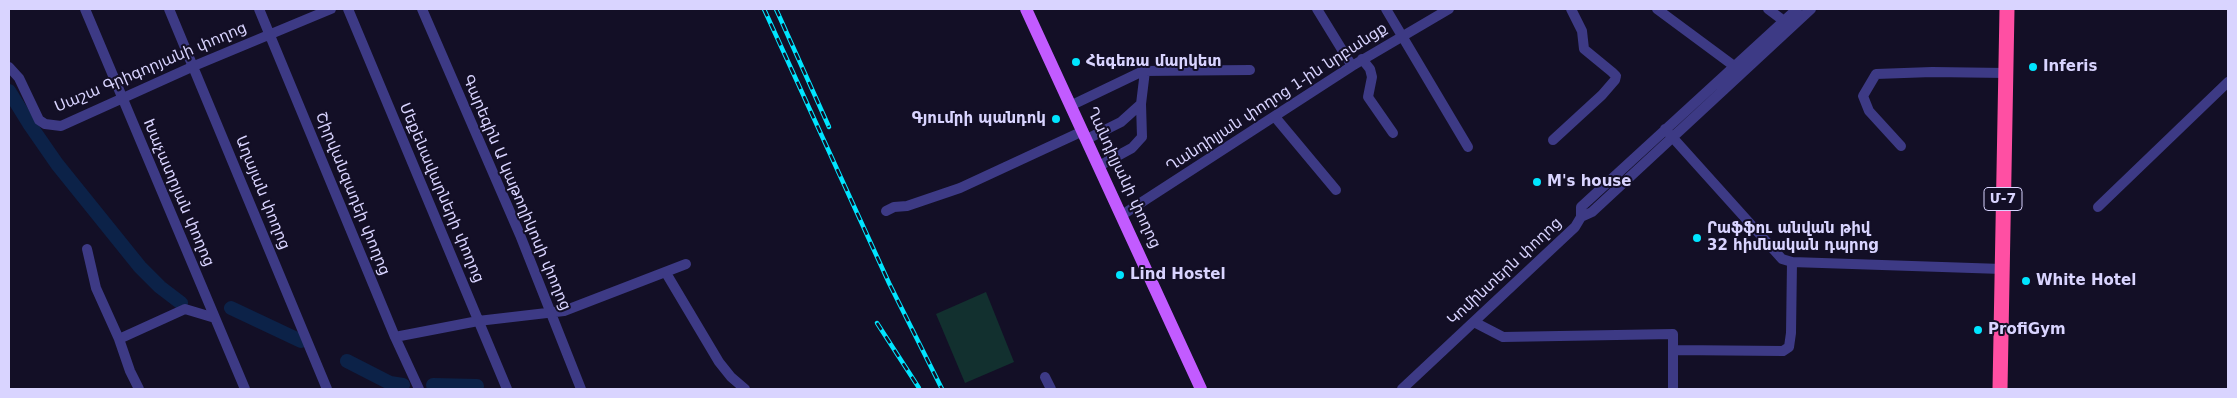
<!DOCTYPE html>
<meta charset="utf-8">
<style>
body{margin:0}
#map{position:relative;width:2237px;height:398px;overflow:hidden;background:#130f26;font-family:"DejaVu Sans",sans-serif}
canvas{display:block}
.frame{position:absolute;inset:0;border:10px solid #d9d4ff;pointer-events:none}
</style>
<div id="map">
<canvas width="2237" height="398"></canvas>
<div class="frame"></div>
</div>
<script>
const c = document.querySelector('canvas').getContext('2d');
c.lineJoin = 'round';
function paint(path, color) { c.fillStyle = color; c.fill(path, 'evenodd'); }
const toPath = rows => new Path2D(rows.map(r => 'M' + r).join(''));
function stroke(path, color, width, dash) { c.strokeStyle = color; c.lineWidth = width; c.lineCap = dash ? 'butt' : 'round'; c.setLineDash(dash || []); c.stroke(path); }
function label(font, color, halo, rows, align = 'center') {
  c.font = font + ' "DejaVu Sans","Noto Sans Armenian",sans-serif'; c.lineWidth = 4; c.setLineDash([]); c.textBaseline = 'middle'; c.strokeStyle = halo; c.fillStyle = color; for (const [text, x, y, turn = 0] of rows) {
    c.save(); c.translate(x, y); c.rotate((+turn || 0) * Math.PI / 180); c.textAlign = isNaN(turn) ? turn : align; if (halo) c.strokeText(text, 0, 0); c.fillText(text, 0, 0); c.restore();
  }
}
paint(toPath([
 [986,292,1014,362,965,383,936,314]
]), '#12302f');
stroke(toPath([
 [9,91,30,125,57,164,140,267,160,287,181,303],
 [231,308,301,341],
 [347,361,390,383,403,385],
 [433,385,477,386]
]), '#0c2248', 14);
stroke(toPath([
 [85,9,245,389],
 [169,9,327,389],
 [259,9,395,337,419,389],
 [348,9,507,389],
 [422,9,520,235,581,389],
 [1317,9,1352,66],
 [1386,9,1468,147],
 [1657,9,1734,66],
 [1768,9,1784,21],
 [1362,59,1370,69,1372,77,1368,97,1393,133],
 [9,67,19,78,39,120,45,124,61,126,194,66,331,9],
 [1072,105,1143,71,1250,70],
 [1275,117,1336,190],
 [1665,129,1782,259,1792,262,2002,269],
 [1087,139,1121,122,1141,104,1145,71],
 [1553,140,1602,95,1615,80,1616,76,1612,72,1584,49,1582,31,1571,9],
 [1901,146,1869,111,1863,96,1876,74,1932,72,2006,73],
 [1099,166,1132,148,1142,137,1141,104],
 [2098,207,2228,82],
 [886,211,894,207,907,206,960,188,1083,131],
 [1122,215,1352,66,1449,9],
 [1581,217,1592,212,1811,9],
 [87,249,96,288,119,339,130,371,139,389],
 [666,273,719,362,731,377,745,389],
 [1474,322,1503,337,1673,334,1673,350,1783,351,1789,347,1791,333,1792,262],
 [395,337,478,321,564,311,686,264],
 [119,339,185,309,215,318],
 [1673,350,1673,389],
 [1045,377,1051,389],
 [1402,389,1575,227,1581,217,1581,207,1797,9]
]), '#3d3a85', 10);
stroke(toPath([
 [1026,9,1201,389]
]), '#c25bff', 12);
stroke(toPath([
 [2000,389,2007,9]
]), '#ff4fa3', 15);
const rail = toPath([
 [764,9,889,283,942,389],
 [776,9,829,127],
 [877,323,919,388]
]);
stroke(rail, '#00e5ff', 4.5);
stroke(rail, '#130f26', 2.5, [8]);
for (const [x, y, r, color] of [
 [1076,62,5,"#00e5ff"],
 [2033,67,5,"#00e5ff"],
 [1056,119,5,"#00e5ff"],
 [1537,182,5,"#00e5ff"],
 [1697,238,5,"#00e5ff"],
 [1120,275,5,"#00e5ff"],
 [2026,281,5,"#00e5ff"],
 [1978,330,5,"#00e5ff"]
]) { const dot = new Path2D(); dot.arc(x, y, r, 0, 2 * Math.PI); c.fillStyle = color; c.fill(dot); stroke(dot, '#130f26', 2); }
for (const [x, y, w] of [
 [2003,199,38]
]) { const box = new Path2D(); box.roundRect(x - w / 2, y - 11.5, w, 23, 4); c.fillStyle = '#130f26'; c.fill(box); stroke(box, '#d9d4ff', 1); }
label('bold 14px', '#d9d4ff', null, [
 ["Մ-7",2003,199]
]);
label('bold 15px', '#d9d4ff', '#130f26', [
 ["Հեգեռա մարկետ",1086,62],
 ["Inferis",2043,67],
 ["Գյումրի պանդոկ",1046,119,"right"],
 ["M's house",1547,182],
 ["Րաֆֆու անվան թիվ",1707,229],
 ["32 հիմնական դպրոց",1707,246],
 ["Lind Hostel",1130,275],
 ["White Hotel",2036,281],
 ["ProfiGym",1988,330]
], 'left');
label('15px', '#d9d4ff', '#130f26', [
 ["Սաշա Գրիգորյանի փողոց",151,68,-23],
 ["Ղանդիլյան փողոց 1-ին նրբանցք",1277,98,-33],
 ["Ղանդիլյանի փողոց",1123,178,65],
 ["Խաչատրյան փողոց",178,193,67],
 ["Աղայան փողոց",262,193,68],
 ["Մեքենավարների փողոց",441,193,67],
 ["Գարեգին Ա կաթողիկոսի փողոց",516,193,67],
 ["Շիրվանզադեի փողոց",352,194,68],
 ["Կոմինտերն փողոց",1505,272,-43]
]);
</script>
